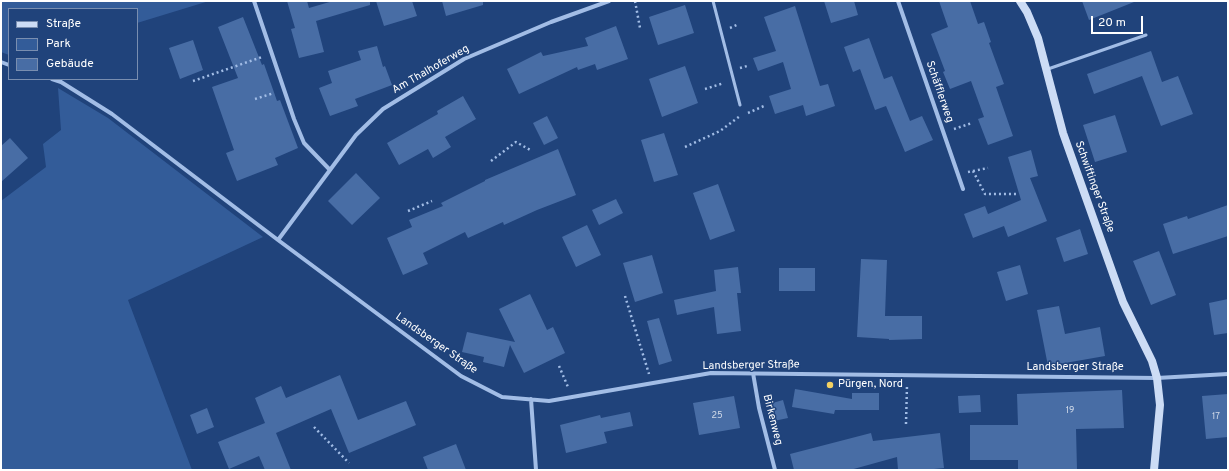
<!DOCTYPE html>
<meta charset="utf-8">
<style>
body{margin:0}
#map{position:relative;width:1229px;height:471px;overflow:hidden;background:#20437b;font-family:Overpass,sans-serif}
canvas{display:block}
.frame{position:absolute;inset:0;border:2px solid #fff;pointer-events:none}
.legend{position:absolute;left:8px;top:8px;width:130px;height:72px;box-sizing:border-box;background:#20437b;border:1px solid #798eb0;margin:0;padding:5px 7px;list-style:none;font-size:12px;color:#fff}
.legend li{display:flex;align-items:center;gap:8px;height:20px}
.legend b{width:20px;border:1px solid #798eb0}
.scale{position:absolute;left:1091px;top:16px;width:52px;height:18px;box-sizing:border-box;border:2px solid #fff;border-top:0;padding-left:5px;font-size:12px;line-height:14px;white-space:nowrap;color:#fff;-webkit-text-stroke:3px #20437b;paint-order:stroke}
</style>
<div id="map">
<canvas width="1229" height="471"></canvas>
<div class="frame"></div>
<ul class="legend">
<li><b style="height:5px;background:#ccdcf5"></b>Straße</li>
<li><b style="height:11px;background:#335c99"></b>Park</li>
<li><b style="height:11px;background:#486da5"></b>Gebäude</li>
</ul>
<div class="scale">20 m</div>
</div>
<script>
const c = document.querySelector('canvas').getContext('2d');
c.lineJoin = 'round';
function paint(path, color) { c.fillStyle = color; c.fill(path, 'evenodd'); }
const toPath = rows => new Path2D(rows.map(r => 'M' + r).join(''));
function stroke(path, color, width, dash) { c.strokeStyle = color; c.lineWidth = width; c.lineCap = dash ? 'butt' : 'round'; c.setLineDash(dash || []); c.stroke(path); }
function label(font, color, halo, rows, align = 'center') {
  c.font = font + ' Overpass,sans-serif'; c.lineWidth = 3; c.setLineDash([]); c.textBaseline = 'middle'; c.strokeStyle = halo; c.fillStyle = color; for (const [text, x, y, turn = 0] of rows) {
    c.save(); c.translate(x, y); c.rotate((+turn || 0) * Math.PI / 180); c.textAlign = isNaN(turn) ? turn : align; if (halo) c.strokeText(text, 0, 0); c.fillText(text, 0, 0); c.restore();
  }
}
paint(toPath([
 [1,1,209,1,137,23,137,9,9,9,9,55,1,52],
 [58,88,108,118,263,237,128,300,192,470,1,470,1,201,46,167,43,144,61,130]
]), '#335c99');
paint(toPath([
 [287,1,307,1,309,8,333,1,370,1,370,5,316,21,324,52,299,58,291,29,295,28],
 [376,1,412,1,417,16,384,26],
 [442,1,483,1,483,5,446,16],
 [824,1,854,1,858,15,831,23],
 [939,1,970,1,978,24,984,22,991,42,989,43,1004,84,996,87,1013,136,988,145,978,119,984,117,971,81,950,89,943,72,945,71,931,34,948,27],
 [1082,1,1134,1,1134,2,1089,20],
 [685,5,694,33,658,45,649,17],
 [795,6,820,86,828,84,835,106,806,116,803,105,775,114,769,96,791,89,783,62,758,71,753,58,776,51,764,17],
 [243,17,262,65,264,64,277,101,280,100,298,148,275,158,278,165,237,181,226,153,234,150,212,87,238,78,218,27],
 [616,26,628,59,597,70,595,64,578,70,577,67,519,94,507,69,541,52,543,56,588,46,585,38],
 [869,38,884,79,892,76,910,121,922,116,933,140,905,152,886,106,875,110,860,69,853,72,844,47],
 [193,40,203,70,180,79,169,48],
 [377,46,383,67,385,66,392,85,355,99,358,106,330,116,319,88,332,83,328,71,361,60,358,51],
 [1151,51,1162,82,1178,76,1193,114,1161,126,1142,76,1094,94,1087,74],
 [685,66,698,103,662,117,649,79],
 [463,96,476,119,445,137,451,147,433,158,428,149,399,165,387,143,438,114,437,111],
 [1115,115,1127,152,1095,162,1083,125],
 [547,116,558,138,544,145,533,123],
 [664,133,678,175,654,182,641,140],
 [10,138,28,158,1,182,1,146],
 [558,149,576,195,537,210,504,225,503,222,468,238,465,232,423,253,428,264,403,275,387,238,412,227,409,220,443,206,441,203,485,181,485,180],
 [1031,150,1038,176,1030,178,1047,221,1008,237,1004,226,973,238,964,214,985,206,988,214,1021,200,1008,157],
 [356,173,380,198,352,225,328,201],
 [718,184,735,231,710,240,693,193],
 [616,199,623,213,599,225,592,210],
 [1228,205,1228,236,1173,254,1163,224,1187,216,1188,219],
 [587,225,601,255,576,267,562,237],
 [1080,229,1088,254,1064,262,1056,238],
 [1159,251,1176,295,1151,305,1133,261],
 [652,255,663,293,635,302,623,263],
 [861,259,887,260,885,316,922,316,922,339,889,340,889,339,857,337],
 [1020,265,1028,294,1006,301,997,272],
 [738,267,741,293,737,293,741,331,717,334,714,307,677,315,674,300,716,291,714,270],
 [779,268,815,268,815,291,779,291],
 [530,294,547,330,553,327,565,353,524,373,510,345,504,367,483,362,484,357,462,352,467,332,515,342,499,309],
 [1228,299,1228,333,1214,335,1209,303],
 [1059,306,1065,334,1100,327,1105,356,1048,366,1037,310],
 [659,318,672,361,659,365,647,321],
 [340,375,358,420,406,401,416,425,349,453,331,409,276,433,291,470,265,470,259,456,229,469,218,442,265,423,255,398,281,386,286,398],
 [795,389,852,399,852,393,879,393,879,410,835,410,834,414,792,407],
 [1122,390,1124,428,1076,429,1077,470,1018,470,1018,460,970,460,970,425,1018,425,1017,394],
 [1228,394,1228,437,1206,439,1202,396],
 [980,395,981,412,959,413,958,396],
 [734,396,740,428,699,435,693,403],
 [783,400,788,418,774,421,769,404],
 [207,408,214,427,197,434,190,415],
 [630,412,633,426,604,432,607,443,566,453,560,425,600,415,601,418],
 [871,433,873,441,940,433,944,468,924,470,898,470,897,457,850,470,794,470,790,454],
 [456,444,466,470,428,470,423,457]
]), '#486da5');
stroke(toPath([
 [635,1,640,28],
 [730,28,739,24],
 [740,68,747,66],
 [193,81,262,57],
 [705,89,724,83],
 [255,99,274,93],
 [748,113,764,106],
 [954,129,972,123],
 [685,147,720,131,740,116],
 [491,161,516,142,532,151],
 [973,171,988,168],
 [968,172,973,171,985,194,1017,194],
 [408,211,432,201],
 [625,296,649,374],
 [559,366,568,387],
 [906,424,907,385],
 [314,427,349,463]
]), '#a2bde6', 2.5, [2, 3]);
stroke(toPath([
 [713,1,740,105],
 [1048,69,1146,35]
]), '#a2bde6', 3);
stroke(toPath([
 [254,1,294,119,304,143,330,170],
 [898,1,963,189],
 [1,62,9,65],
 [52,79,61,82,112,114,278,240,461,376,502,397,549,401,711,373,1157,378,1228,374],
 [278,240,356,135,383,109,464,59,551,22,609,1],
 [753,373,759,408,775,470],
 [531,399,536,470]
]), '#a2bde6', 4);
stroke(toPath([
 [1020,1,1027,12,1038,38,1063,133,1123,302,1152,361,1157,378,1160,405,1154,470]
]), '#ccdcf5', 8);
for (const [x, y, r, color] of [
 [830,385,4,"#f4d162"]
]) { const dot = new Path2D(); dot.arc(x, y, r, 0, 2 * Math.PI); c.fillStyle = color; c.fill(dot); stroke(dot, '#20437b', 1.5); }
label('9px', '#d1dae8', null, [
 ["19",1070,411],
 ["25",717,416],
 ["17",1216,417]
]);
label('11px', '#fff', '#20437b', [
 ["Am Thalhoferweg",431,70,-30],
 ["Schäfflerweg",939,92,71],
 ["Schwiftinger Straße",1094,187,70],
 ["Landsberger Straße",436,344,35],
 ["Landsberger Straße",751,366,-1],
 ["Landsberger Straße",1075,368],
 ["Birkenweg",772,420,76]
]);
label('11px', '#fff', '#20437b', [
 ["Pürgen, Nord",838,385]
], 'left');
</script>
